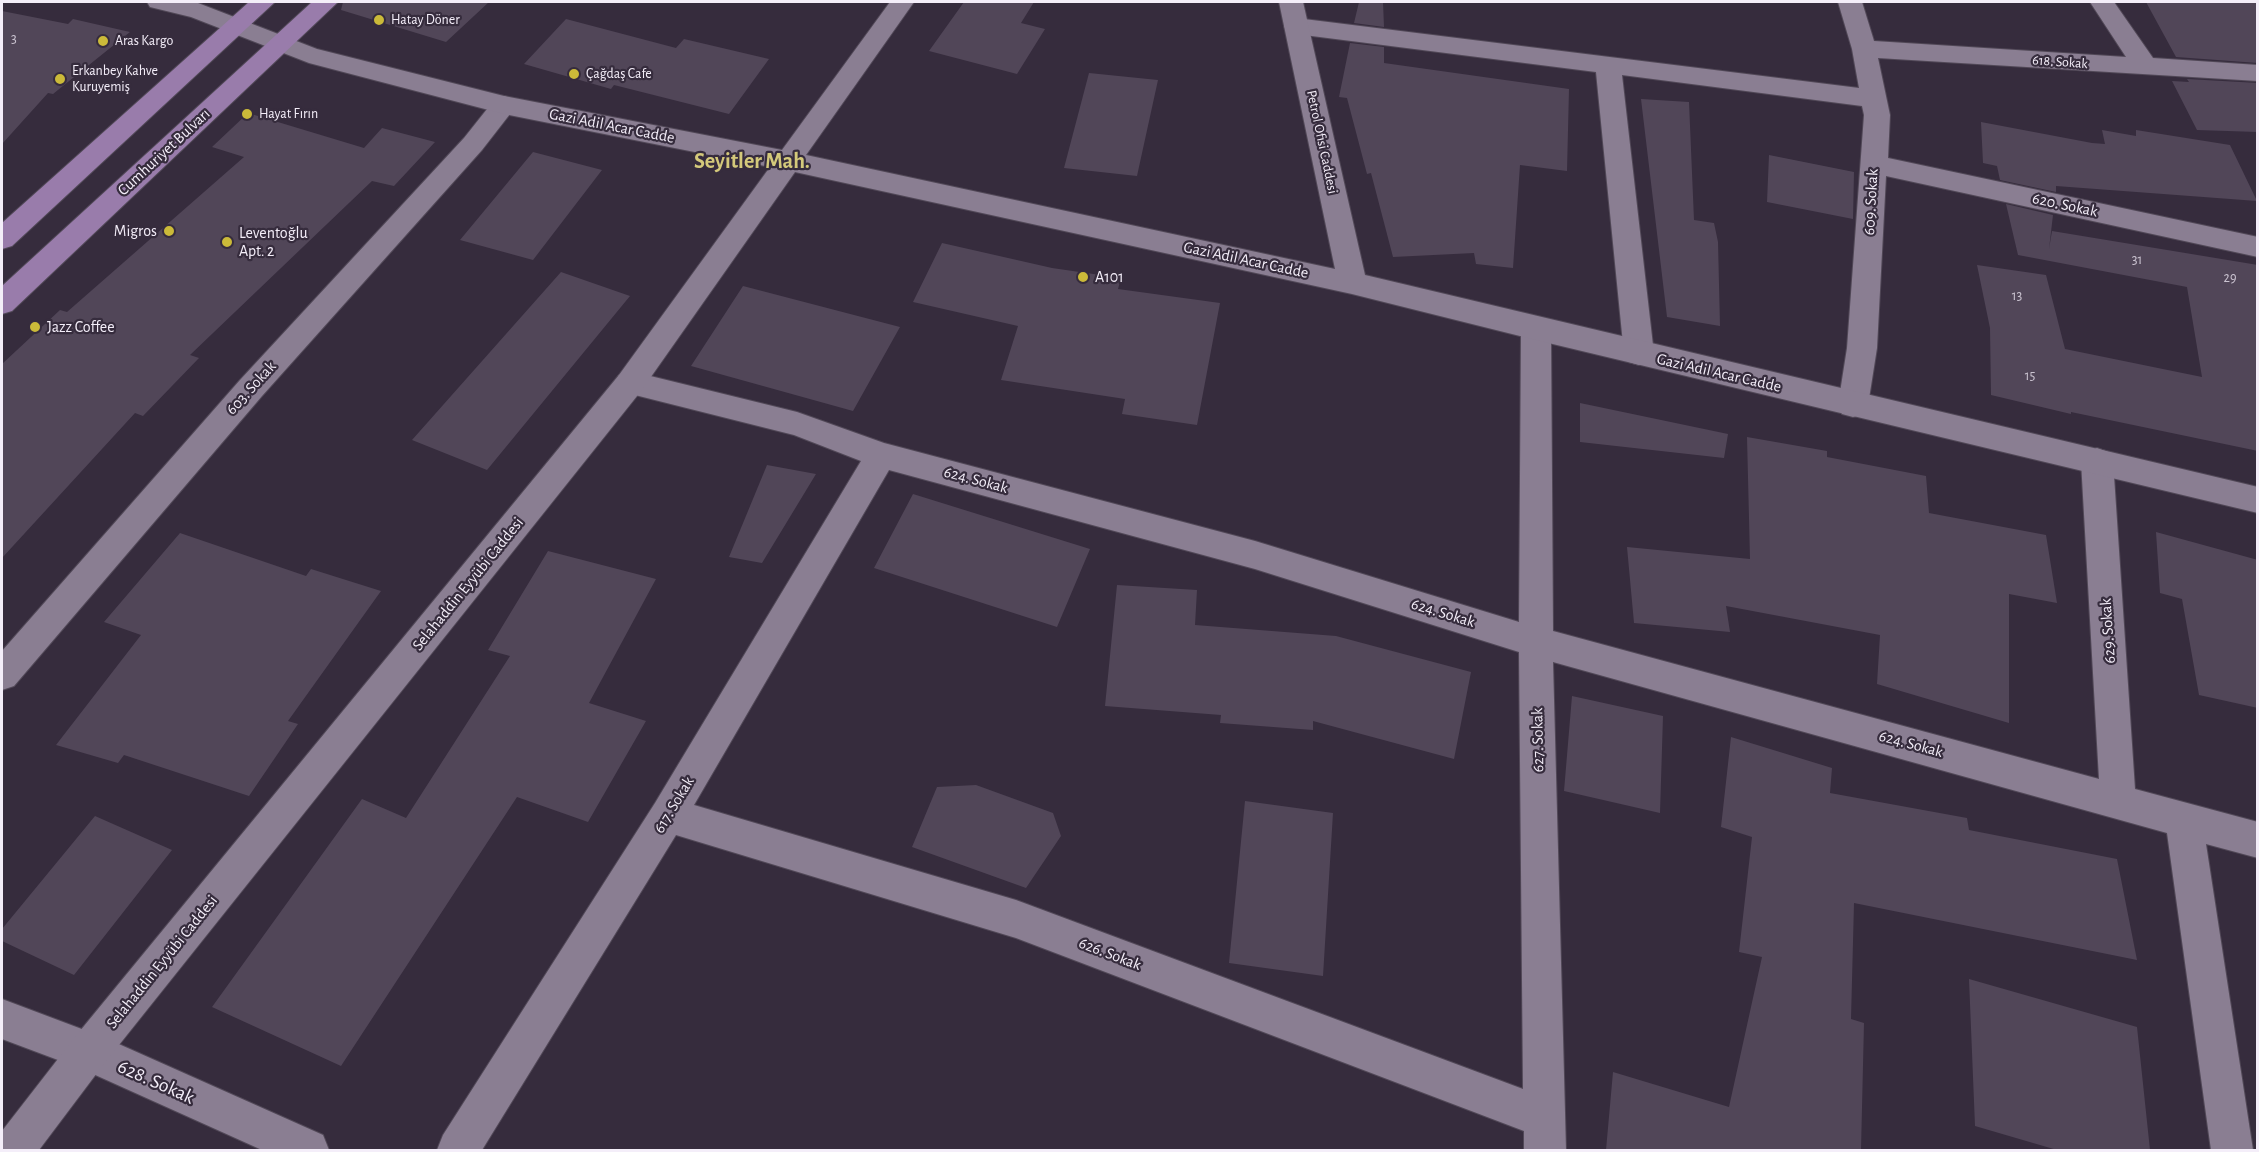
<!DOCTYPE html>
<meta charset="utf-8">
<style>
body{margin:0}
#map{position:relative;width:2259px;height:1152px;overflow:hidden;background:#362c3d;font-family:"Alegreya Sans",sans-serif}
canvas{display:block}
.frame{position:absolute;inset:0;border:3px solid #f4eef9;pointer-events:none}
</style>
<div id="map">
<canvas width="2259" height="1152"></canvas>
<div class="frame"></div>
</div>
<script>
const c = document.querySelector('canvas').getContext('2d');
c.lineJoin = 'round';
function paint(path, color) { c.fillStyle = color; c.fill(path, 'evenodd'); }
const toPath = rows => new Path2D(rows.map(r => 'M' + r).join(''));
function stroke(path, color, width, dash) { c.strokeStyle = color; c.lineWidth = width; c.lineCap = dash ? 'butt' : 'round'; c.setLineDash(dash || []); c.stroke(path); }
function label(font, color, halo, rows, align = 'center') {
  c.font = font + ' "Alegreya Sans",sans-serif'; c.lineWidth = 4.5; c.setLineDash([]); c.textBaseline = 'middle'; c.strokeStyle = halo; c.fillStyle = color; for (const [text, x, y, turn = 0] of rows) {
    c.save(); c.translate(x, y); c.rotate((+turn || 0) * Math.PI / 180); c.textAlign = isNaN(turn) ? turn : align; if (halo) c.strokeText(text, 0, 0); c.fillText(text, 0, 0); c.restore();
  }
}
paint(toPath([
 [343,2,489,2,446,42,341,10],
 [964,2,1034,2,1021,23,1045,29,1017,74,929,51],
 [1359,2,1383,2,1384,27,1354,23],
 [2146,2,2258,2,2258,63,2176,57],
 [2,11,68,24,73,19,130,32,53,94,48,93,2,144],
 [566,19,676,48,684,39,769,59,729,114,614,85,611,89,524,64],
 [1350,43,1384,47,1384,63,1569,89,1567,171,1520,165,1513,268,1476,264,1474,253,1393,257,1371,173,1367,174,1347,98,1339,97],
 [1089,73,1158,80,1137,176,1064,168],
 [2187,79,2258,83,2258,132,2197,130,2172,81,2189,82],
 [1641,99,1689,102,1694,220,1714,223,1718,242,1720,326,1667,317],
 [248,113,364,148,382,128,435,142,394,186,372,181,190,355,199,358,143,416,135,413,2,558,2,364,60,310,67,312,244,157,212,147],
 [1981,122,2092,143,2105,144,2102,130,2136,136,2136,130,2230,145,2257,201,2056,186,2056,192,2000,180,1997,166,1983,163],
 [533,152,602,170,533,260,460,240],
 [1769,155,1854,172,1853,219,1767,202],
 [2006,204,2053,215,2049,249,2052,231,2258,265,2258,451,2071,412,2071,414,1991,395,1990,328,1977,265,2046,275,2065,349,2202,377,2187,287,2018,255],
 [942,243,1052,268,1121,278,1118,289,1220,303,1197,425,1122,414,1125,399,1001,380,1018,326,913,302],
 [561,272,630,296,487,470,412,440],
 [743,286,900,327,853,411,691,366],
 [1580,403,1728,434,1724,458,1580,442],
 [1747,437,1827,451,1827,457,1926,476,1929,513,2046,535,2057,603,2009,594,2009,723,1877,684,1880,635,1726,606,1730,632,1634,623,1627,547,1750,559],
 [767,465,816,474,762,563,729,557],
 [913,494,1090,549,1057,627,874,568],
 [2156,532,2258,560,2258,708,2199,695,2182,599,2160,593],
 [180,533,306,576,311,569,381,591,288,721,298,724,249,796,124,755,118,763,56,745,141,635,104,622],
 [548,551,656,579,589,703,646,721,588,822,517,797,341,1066,212,1007,362,799,406,818,510,656,488,650],
 [1117,585,1197,590,1195,625,1336,636,1471,672,1454,759,1313,721,1313,730,1220,723,1221,715,1105,706],
 [1572,696,1663,716,1660,813,1564,791],
 [1731,737,1832,768,1830,793,1967,818,1969,830,2117,859,2137,960,1854,903,1851,1019,1864,1023,1861,1150,1606,1150,1613,1072,1729,1107,1762,957,1739,952,1752,837,1721,827],
 [976,785,1053,813,1061,836,1026,888,912,847,937,787],
 [1245,801,1333,813,1323,976,1229,963],
 [95,816,172,850,74,975,2,941,2,929],
 [1969,979,2137,1027,2150,1150,2057,1150,1975,1126]
]), '#514658');
const minor = toPath([
 [1838,2,1862,2,1874,41,2126,57,2090,2,2114,2,2153,58,2258,65,2258,81,1878,58,1890,115,1888,158,2258,237,2258,257,1886,176,1877,348,1868,405,1864,414,1853,417,1842,414,1838,405,1847,348,1864,115,1862,106,1622,75,1654,354,1649,362,1639,365,1629,362,1624,354,1596,72,1296,34,1287,32,1284,26,1287,20,1296,18,1859,88,1852,49,1838,2],
 [504,96,513,99,517,105,482,150,262,396,14,686,2,690,2,651,240,380,464,138,495,99,504,96],
 [1536,318,1546,321,1551,329,1553,631,2099,779,2081,461,2086,452,2097,448,2108,452,2113,461,2135,789,2258,822,2258,858,2206,844,2253,1150,2211,1150,2167,833,1553,662,1566,1150,1524,1150,1524,1131,1016,938,676,835,482,1150,437,1150,443,1135,655,803,861,461,794,435,619,391,615,383,619,375,630,371,797,412,884,443,1255,541,1519,622,1521,329,1526,321,1536,318],
 [889,470,1255,569,1519,652,1523,1089,1016,900,694,805,889,470],
 [2,999,103,1037,323,1135,329,1150,262,1150,82,1069,2,1039,2,999]
]);
const tertiary = toPath([
 [147,2,198,3,317,49,504,96,782,150,890,2,914,2,806,155,1335,269,1279,2,1303,2,1365,275,2258,487,2258,513,1536,340,1352,294,795,172,641,391,103,1065,39,1150,2,1150,2,1131,75,1037,619,375,770,167,504,114,309,63,191,17,150,7,147,2]
]);
const primary = toPath([
 [249,2,275,2,12,246,2,249,2,223,249,2],
 [312,2,338,2,12,311,2,314,2,286,312,2]
]);
stroke(minor, '#514857', 2);
stroke(tertiary, '#514857', 2);
stroke(primary, '#514857', 2);
paint(minor, '#8a7e92');
paint(tertiary, '#8a7e92');
paint(primary, '#997cab');
for (const [x, y, r, color] of [
 [379,20,6,"#cbba39"],
 [103,41,6,"#cbba39"],
 [574,74,6,"#cbba39"],
 [60,79,6,"#cbba39"],
 [247,114,6,"#cbba39"],
 [169,231,6,"#cbba39"],
 [227,242,6,"#cbba39"],
 [1083,277,6,"#cbba39"],
 [35,327,6,"#cbba39"]
]) { const dot = new Path2D(); dot.arc(x, y, r, 0, 2 * Math.PI); c.fillStyle = color; c.fill(dot); stroke(dot, '#362c3d', 2); }
label('14px', '#f4eef9', '#362c3d', [
 ["Hatay Döner",391,20],
 ["Aras Kargo",115,41],
 ["Erkanbey Kahve",72,71],
 ["Kuruyemiş",72,87],
 ["Çağdaş Cafe",586,74],
 ["Hayat Fırın",259,114]
], 'left');
label('14px', '#cbc4d1', null, [
 ["3",14,39],
 ["31",2137,260],
 ["29",2230,278],
 ["13",2017,296],
 ["15",2030,376]
]);
label('14px', '#f4eef9', '#362c3d', [
 ["618. Sokak",2060,62,4],
 ["Petrol Ofisi Caddesi",1322,142,78]
]);
label('16px', '#f4eef9', '#362c3d', [
 ["Gazi Adil Acar Cadde",612,126,11],
 ["Cumhuriyet Bulvarı",164,152,-43],
 ["609. Sokak",1871,202,-87],
 ["620. Sokak",2065,205,12],
 ["Gazi Adil Acar Cadde",1246,260,12],
 ["Gazi Adil Acar Cadde",1719,373,13],
 ["603. Sokak",251,388,-48],
 ["624. Sokak",976,480,15],
 ["Selahaddin Eyyübi Caddesi",468,584,-51],
 ["624. Sokak",1443,613,17],
 ["629. Sokak",2108,631,-94],
 ["627. Sokak",1538,740,-91],
 ["624. Sokak",1911,744,15],
 ["617. Sokak",674,805,-59],
 ["626. Sokak",1110,954,21],
 ["Selahaddin Eyyübi Caddesi",162,962,-51]
]);
label('16px', '#f4eef9', '#362c3d', [
 ["Migros",157,231,"right"],
 ["Leventoğlu",239,233],
 ["Apt. 2",239,251],
 ["A101",1095,277],
 ["Jazz Coffee",47,327]
], 'left');
label('20px', '#f4eef9', '#362c3d', [
 ["628. Sokak",156,1082,24]
]);
label('bold 22px', '#d4c97b', '#362c3d', [
 ["Seyitler Mah.",752,161]
]);
</script>
